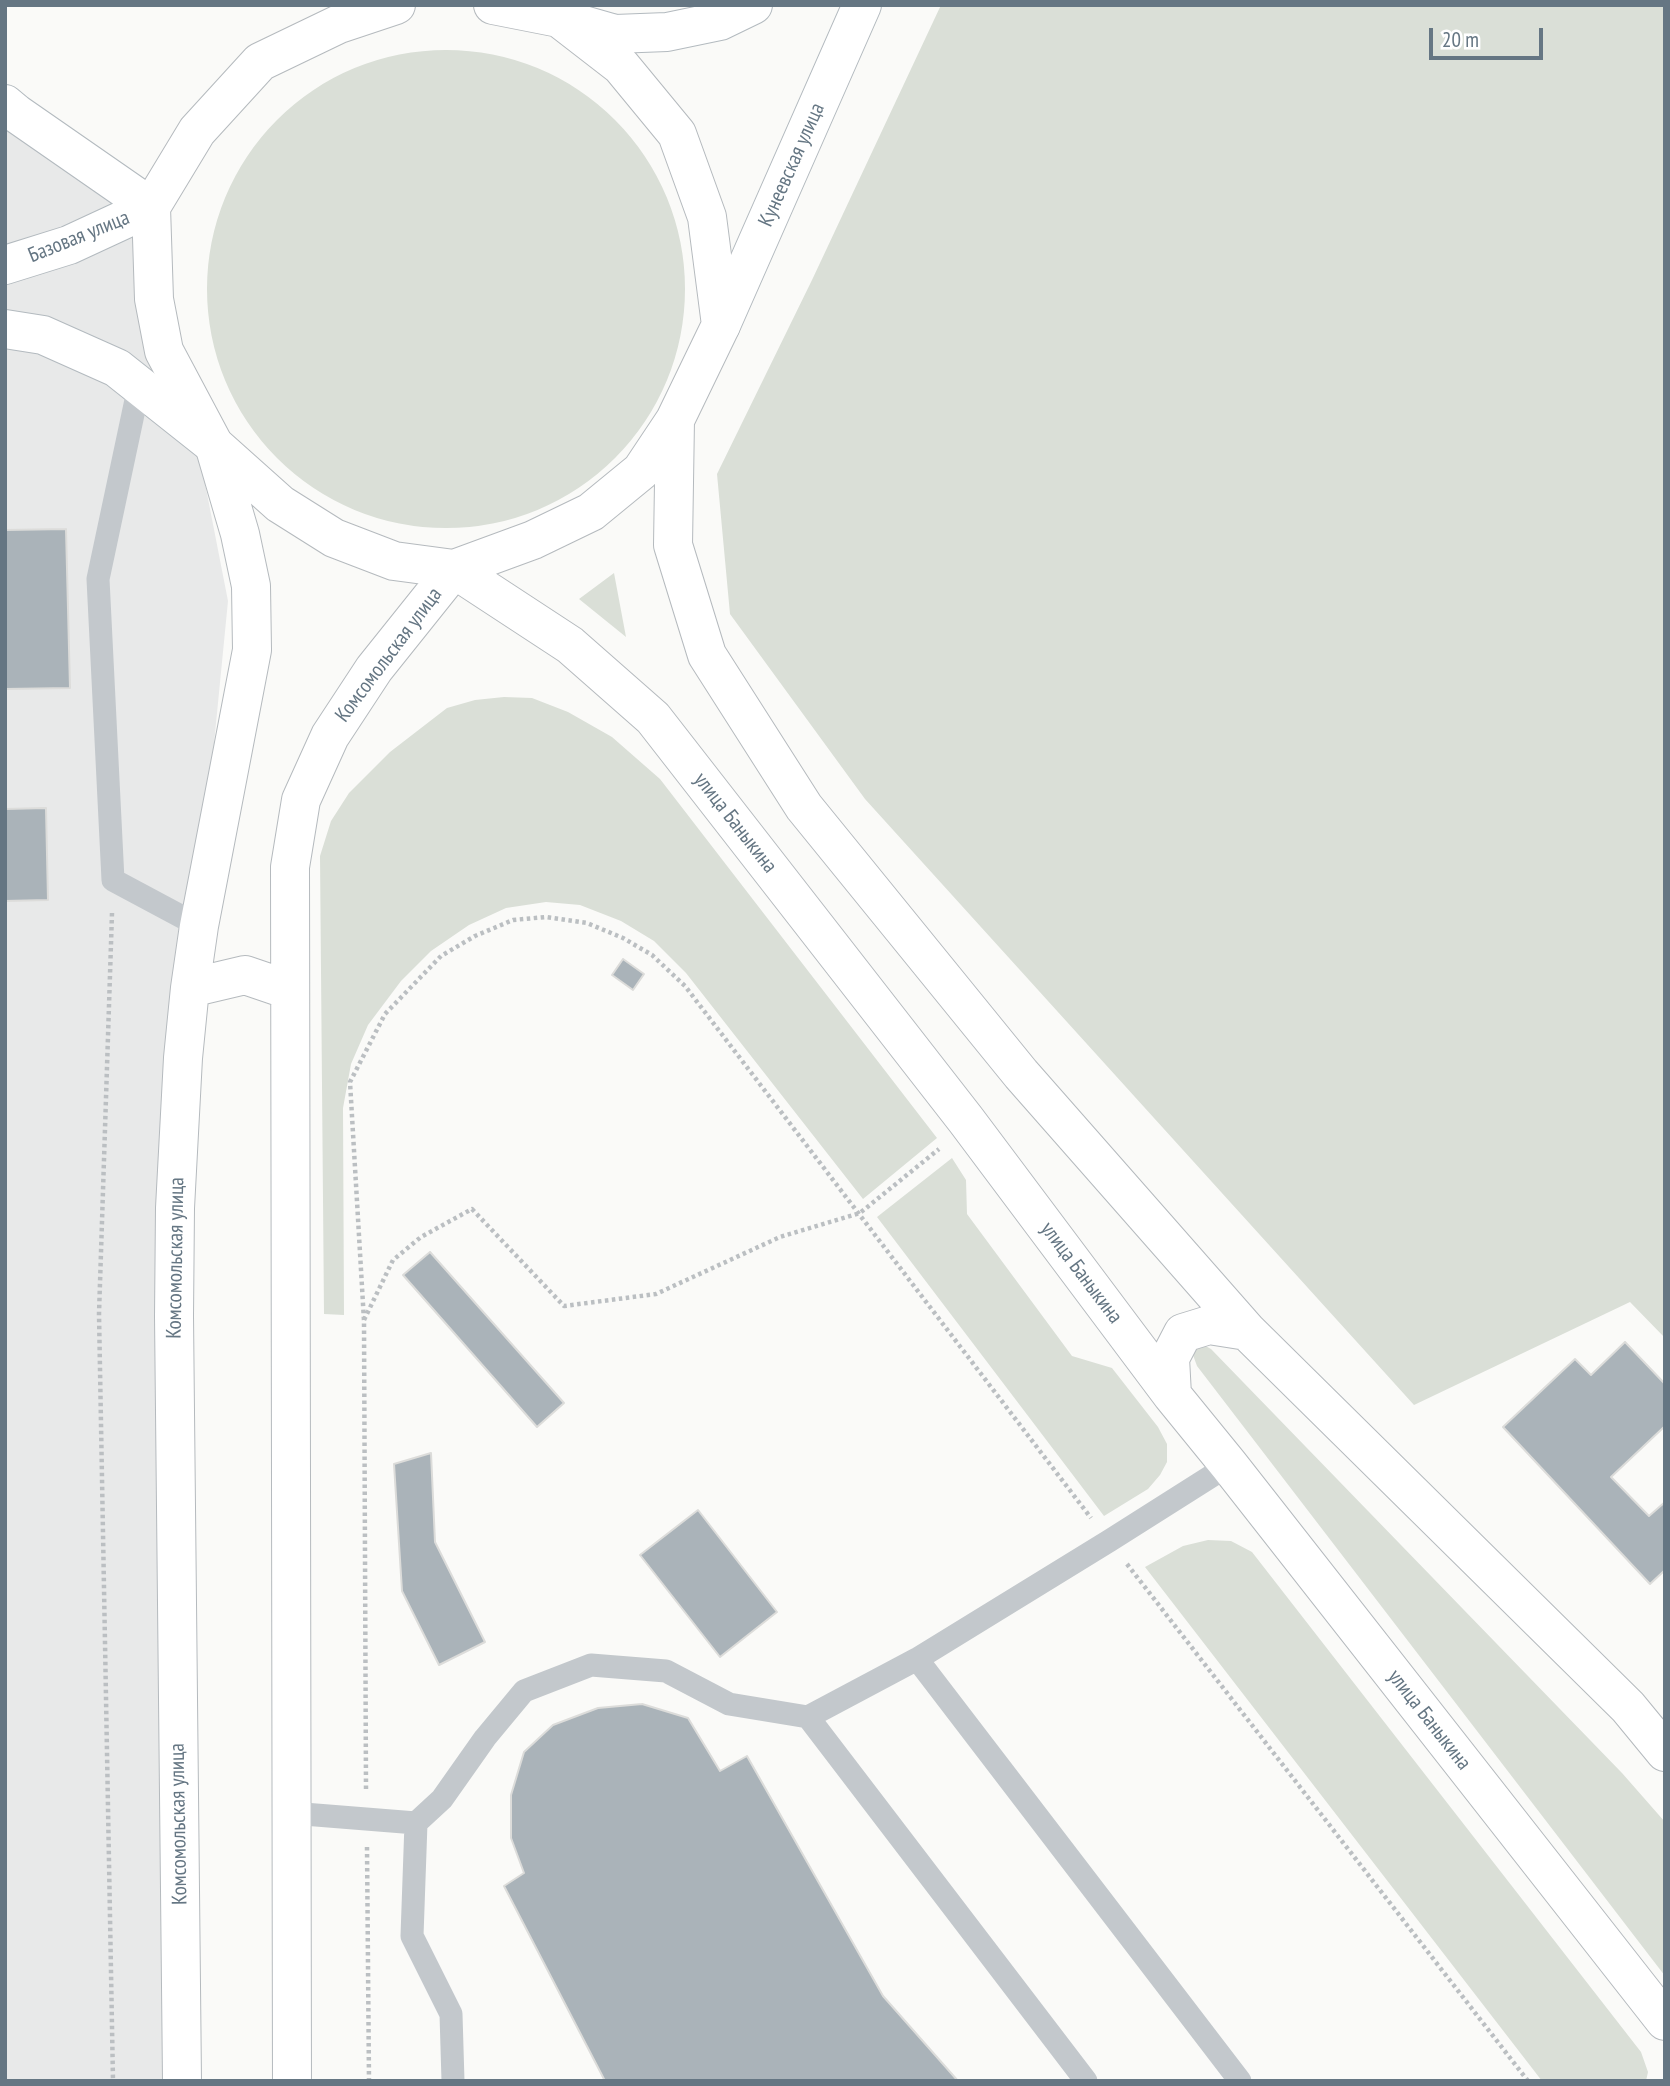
<!DOCTYPE html>
<meta charset="utf-8">
<style>
body{margin:0}
#map{position:relative;width:1670px;height:2086px;overflow:hidden;background:#fafaf8;font-family:"PT Sans Narrow",sans-serif}
canvas{display:block}
.frame{position:absolute;inset:0;border:7px solid #657683;pointer-events:none}
.scale{position:absolute;left:1429px;top:28px;width:114px;height:32px;box-sizing:border-box;border:4px solid #657683;border-top:0;padding-left:9px;font-size:21px;line-height:24px;white-space:nowrap;color:#657683;-webkit-text-stroke:5px #fff;paint-order:stroke}
</style>
<div id="map">
<canvas width="1670" height="2086"></canvas>
<div class="frame"></div>
<div class="scale">20 m</div>
</div>
<script>
const c = document.querySelector('canvas').getContext('2d');
c.lineJoin = 'round';
function paint(path, color) { c.fillStyle = color; c.fill(path, 'evenodd'); }
const toPath = rows => new Path2D(rows.map(r => 'M' + r).join(''));
function stroke(path, color, width, dash) { c.strokeStyle = color; c.lineWidth = width; c.lineCap = dash ? 'butt' : 'round'; c.setLineDash(dash || []); c.stroke(path); }
function label(font, color, halo, rows, align = 'center') {
  c.font = font + ' "PT Sans Narrow",sans-serif'; c.lineWidth = 7; c.setLineDash([]); c.textBaseline = 'middle'; c.strokeStyle = halo; c.fillStyle = color; for (const [text, x, y, turn = 0] of rows) {
    c.save(); c.translate(x, y); c.rotate((+turn || 0) * Math.PI / 180); c.textAlign = isNaN(turn) ? turn : align; if (halo) c.strokeText(text, 0, 0); c.fillText(text, 0, 0); c.restore();
  }
}
paint(toPath([
 [5,104,151,207,228,601,190,988,186,2081,5,2081]
]), '#e8e9e9');
paint(toPath([
 [941,5,1665,5,1665,1338,1630,1302,1414,1405,865,799,730,614,717,474,812,280],
 '207 289a239 239 0 1 1 478 0a239 239 0 1 1-478 0Z',
 [614,573,626,637,579,599],
 [504,697,532,698,568,712,612,737,660,779,937,1138,863,1199,686,973,654,941,621,921,580,905,546,902,506,908,469,925,431,951,401,981,368,1025,351,1064,343,1108,344,1315,324,1314,320,856,331,821,349,793,390,752,447,708,475,700],
 [952,1158,966,1180,967,1214,1072,1356,1112,1368,1158,1427,1167,1444,1167,1462,1160,1475,1148,1489,1104,1516,877,1217],
 [1202,1344,1211,1349,1622,1773,1665,1822,1665,1976,1197,1366,1193,1355,1195,1349],
 [1208,1540,1231,1541,1252,1552,1641,2052,1648,2072,1646,2081,1542,2081,1145,1567,1183,1546]
]), '#dadfd7');
const building = toPath([
 [66,529,70,688,5,689,5,530,66,529],
 [46,808,48,900,5,901,5,809,46,808],
 [623,959,644,974,633,990,612,975,623,959],
 [430,1252,564,1403,537,1427,403,1275,430,1252],
 [1625,1342,1665,1384,1665,1426,1611,1477,1649,1516,1665,1502,1665,1570,1650,1584,1503,1427,1575,1359,1591,1375,1625,1342],
 [431,1453,435,1542,485,1642,439,1665,402,1591,394,1464,431,1453],
 [698,1510,777,1612,720,1657,640,1555,698,1510],
 [642,1704,688,1718,720,1771,747,1756,883,1996,958,2081,605,2081,504,1886,524,1873,511,1838,511,1795,524,1752,553,1725,598,1708,642,1704]
]);
paint(building, '#aab3b9');
stroke(building, '#dcdcda', 2);
const secondary = toPath([
 [559,18,615,34,667,32,720,21,753,5],
 [5,104,17,114,151,207],
 [5,265,69,245,151,207],
 [721,325,862,5],
 [5,329,43,335,117,368,214,445]
]);
const primary = toPath([
 [396,5,339,24,260,62,197,131,151,207,154,299,164,351,214,445,280,504,334,538,394,561,454,569,533,540,591,512,641,471,675,420,721,325,707,217,677,134,621,66,559,18,493,5],
 [675,420,673,545,707,655,804,807,1021,1074,1247,1331,1628,1707,1665,1752],
 [454,569,570,645,653,718,966,1120,1172,1395,1229,1465,1665,2021],
 [190,988,245,975,289,990],
 [1172,1395,1170,1358,1183,1333,1209,1325,1247,1331],
 [182,2081,174,1316,175,1208,183,1058,190,988,199,926,252,650,251,586,240,534,214,445],
 [292,2081,290,867,301,800,330,736,374,669,454,569]
]);
stroke(secondary, '#b3babf', 40);
stroke(primary, '#b5babe', 40);
stroke(toPath([
 [112,913,99,1314,113,2081],
 [364,1320,393,1260,421,1237,472,1209,564,1306,656,1294,780,1237,860,1213,939,1149],
 [1127,1564,1528,2081],
 [366,1789,364,1321,350,1082,385,1014,441,956,475,936,513,920,546,917,587,923,623,938,652,955,685,986,1091,1518],
 [367,1847,369,2081]
]), '#bbbfc2', 4.5, [3.5, 3.5]);
stroke(toPath([
 [139,386,98,579,113,880,199,926],
 [917,1659,1240,2081],
 [808,1717,917,1659,1109,1541,1229,1465],
 [291,1813,416,1823],
 [453,2081,451,2014,412,1936,416,1823,442,1799,485,1738,524,1691,591,1665,666,1671,729,1704,808,1717,1086,2081]
]), '#c3c8cc', 23);
stroke(secondary, '#fff', 38);
stroke(primary, '#fff', 38);
label('21px', '#657683', '#fff', [
 ["Кунеевская улица",792,165,-66],
 ["Базовая улица",79,237,-22],
 ["Комсомольская улица",389,655,-53],
 ["улица Баныкина",735,823,52],
 ["Комсомольская улица",176,1258,-89],
 ["улица Баныкина",1081,1273,53],
 ["улица Баныкина",1429,1720,52],
 ["Комсомольская улица",179,1824,-91]
]);
</script>
